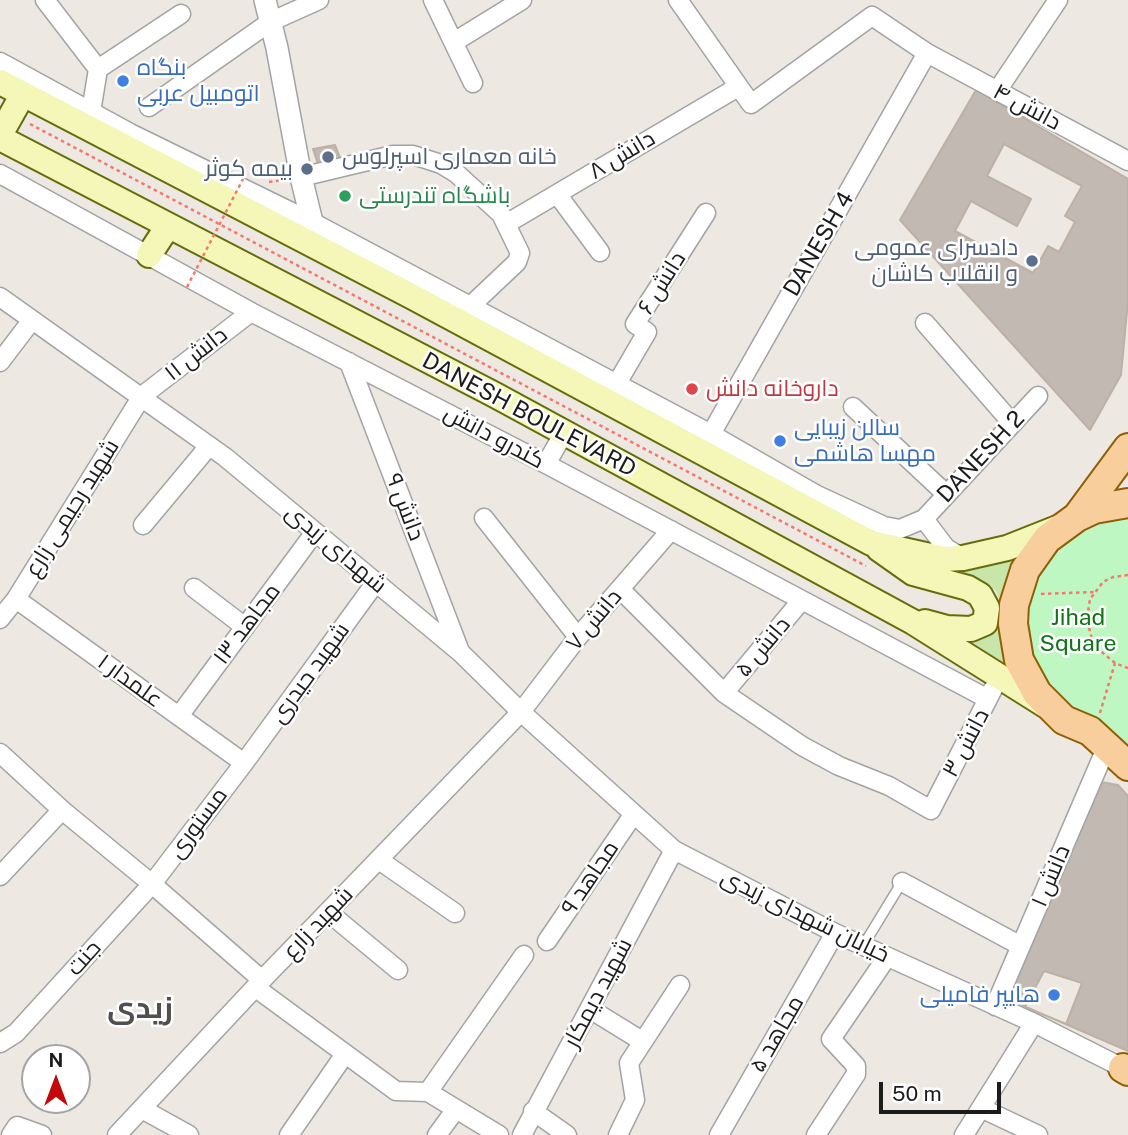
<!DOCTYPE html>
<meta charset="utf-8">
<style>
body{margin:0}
#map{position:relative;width:1128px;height:1135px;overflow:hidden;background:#ede9e2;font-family:"Public Sans",sans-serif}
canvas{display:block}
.north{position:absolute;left:21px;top:1044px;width:70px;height:70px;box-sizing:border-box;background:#fff;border:2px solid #a4a4a4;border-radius:50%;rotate:0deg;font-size:19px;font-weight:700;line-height:28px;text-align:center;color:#1c1c1c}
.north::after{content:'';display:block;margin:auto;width:24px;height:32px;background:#c1080b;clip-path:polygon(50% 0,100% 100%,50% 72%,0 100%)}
.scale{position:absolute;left:879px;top:1082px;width:122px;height:32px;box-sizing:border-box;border:4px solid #1c1c1c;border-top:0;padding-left:9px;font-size:21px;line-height:24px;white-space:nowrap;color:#1c1c1c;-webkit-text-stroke:5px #fff;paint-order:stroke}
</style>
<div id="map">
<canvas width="1128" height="1135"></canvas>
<div class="north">N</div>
<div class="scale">50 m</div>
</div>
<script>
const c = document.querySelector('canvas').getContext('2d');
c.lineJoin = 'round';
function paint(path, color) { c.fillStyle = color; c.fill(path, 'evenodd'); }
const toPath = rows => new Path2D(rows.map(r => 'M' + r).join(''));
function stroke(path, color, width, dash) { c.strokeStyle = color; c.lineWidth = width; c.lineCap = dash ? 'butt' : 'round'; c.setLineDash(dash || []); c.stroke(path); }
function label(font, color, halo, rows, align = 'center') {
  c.font = font + ' "Public Sans",Cairo,sans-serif'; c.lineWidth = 5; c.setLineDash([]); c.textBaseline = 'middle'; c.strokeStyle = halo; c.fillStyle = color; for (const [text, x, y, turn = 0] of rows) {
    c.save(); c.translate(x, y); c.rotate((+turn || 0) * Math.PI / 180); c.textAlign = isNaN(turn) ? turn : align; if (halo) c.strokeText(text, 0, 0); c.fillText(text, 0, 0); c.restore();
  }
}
paint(toPath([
 [1023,550,999,624,1002,652,1010,670,951,634,992,625,998,620,1001,605,996,591,989,585,950,566]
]), '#c8e6a9');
paint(toPath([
 [1128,518,1128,746,1099,719,1072,707,1049,685,1033,656,1028,623,1031,595,1038,576,1057,549,1083,530,1099,523]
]), '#bff7c3');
const building = toPath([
 [976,90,1128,179,1128,301,1121,375,1090,430,900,220,976,90],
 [1004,144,1082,186,1065,216,1075,222,1059,252,1048,246,1033,273,955,231,971,201,1017,226,1031,199,987,176,1004,144],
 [335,145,343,165,320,170,313,149,335,145],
 [1101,782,1118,785,1128,796,1128,1051,1019,1004,1012,989,1101,782],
 [1044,971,1082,983,1066,1024,1025,1007,1044,971]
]);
paint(building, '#c1b9b2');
stroke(building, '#beb0a5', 2);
const service = toPath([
 [863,946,902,882]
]);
const minor = toPath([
 [45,0,98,69,91,112],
 [433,0,473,83],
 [678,0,751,104,872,16,927,53,1128,161],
 [454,42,522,0],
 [0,62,130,133,312,222,711,434,817,495,884,526,900,529,924,519,1038,396],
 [98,69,181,14],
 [997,91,1058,0],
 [149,107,270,22,319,0],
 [0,174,251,312,546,464,988,699],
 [301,177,393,155,413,155,441,164,456,173,501,214,520,253,517,262,463,313],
 [557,194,600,252],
 [506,224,738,87],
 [0,297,225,457,461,653,521,712,674,850,835,933,1034,1023,1123,1068],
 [925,323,1012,423],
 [0,362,32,320],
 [349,362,459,649],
 [616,385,647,332,635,324,706,213],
 [853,407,946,494],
 [711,434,927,53],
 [546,464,564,433],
 [484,518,578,637],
 [924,519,946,548,963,558],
 [143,525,209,446],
 [194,588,245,627],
 [620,589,724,693,802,746,839,766,889,786,931,810,993,689],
 [16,599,244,763],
 [0,619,16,599,142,396,251,312],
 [724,693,801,601],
 [179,716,315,532],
 [0,753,62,810,152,884,262,980],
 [379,860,455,913],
 [0,876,62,810],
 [902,882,1021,946],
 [328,912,398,970],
 [547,941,633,815],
 [256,988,396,1091,428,1092,499,1135],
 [995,1006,1107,746],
 [590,1009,642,1041],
 [0,1043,16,1033,152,884,244,763,376,582],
 [428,1092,524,955],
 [981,1108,1038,1135],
 [142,1109,189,1135],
 [533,1111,567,1135],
 [11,1135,17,1126,42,1135],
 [117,1135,262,980,521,712,578,637,671,530],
 [289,1135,345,1054],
 [437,1135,456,1109],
 [522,1135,674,850],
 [618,1135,635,1100,629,1063,680,985],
 [719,1135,835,933],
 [816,1135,856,1074,856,1066,831,1039,887,957],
 [964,1135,1034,1023]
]);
const tertiary = toPath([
 [265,0,277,48,301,177,312,222]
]);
const secondary = toPath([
 [0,82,413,297,871,543,944,559,963,558,1007,548,1060,527],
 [0,135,23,94],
 [0,138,495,395,913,622,1045,705],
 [149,255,168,226],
 [879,549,913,573,968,588,980,595,987,608,985,623,971,629,947,628,925,622]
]);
const primary = toPath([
 [1128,503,1094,509,1077,517,1047,539,1025,570,1014,605,1013,624,1019,660,1037,693,1064,720,1090,731,1128,766],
 [1077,517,1128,448],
 [1123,1068,1128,1071]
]);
stroke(service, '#a3a3a3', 12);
stroke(minor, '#a3a3a3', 21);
stroke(tertiary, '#a3a3a3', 24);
stroke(secondary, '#646d09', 28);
stroke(primary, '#8f5f06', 32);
stroke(toPath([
 [30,124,866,566],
 [269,182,284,180],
 [1128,575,1113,577,1103,582,1090,599,1087,619,1092,640,1097,648,1115,663,1128,668],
 [1041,594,1094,592],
 [1100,713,1115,663]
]), '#f4786c', 2.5, [3.5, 3.5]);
stroke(service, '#fff', 9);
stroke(minor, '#fff', 18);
stroke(tertiary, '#fff', 21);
stroke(secondary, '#f4f7b7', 24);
stroke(primary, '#f8cf9c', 28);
stroke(toPath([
 [187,287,243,179]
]), '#f4786c', 2.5, [3.5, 3.5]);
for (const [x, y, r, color] of [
 [123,81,7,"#3f7fe0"],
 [328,157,7,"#5c6f8a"],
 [307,169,7,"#5c6f8a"],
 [345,196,7,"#2e9e5b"],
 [1032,261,7,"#5c6f8a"],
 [692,389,7,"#e0444e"],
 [780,441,7,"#3f7fe0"],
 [1054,995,7,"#3f7fe0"]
]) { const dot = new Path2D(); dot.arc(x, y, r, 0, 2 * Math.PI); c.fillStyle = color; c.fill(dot); stroke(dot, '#fff', 2.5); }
label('23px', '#366cbe', '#fff', [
 ["بنگاه",137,68],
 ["اتومبیل عربی",137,94],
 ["سالن زیبایی",794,428],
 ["مهسا هاشمی",794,454],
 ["هایپر فامیلی",1040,995,"right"]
], 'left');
label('23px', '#1c1c1c', '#fff', [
 ["دانش ۴",1027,107,28],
 ["دانش ۸",622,155,-31],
 ["DANESH 4",819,244,-60],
 ["دانش ۶",662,283,-58],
 ["دانش ۱۱",196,354,-38],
 ["DANESH BOULEVARD",529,415,28],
 ["کندرو دانش",494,437,28],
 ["DANESH 2",981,457,-47],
 ["دانش ۹",405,507,69],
 ["شهید رحیمی زارع",72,508,-58],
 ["شهدای زیدی",336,549,40],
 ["دانش ۷",594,620,-50],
 ["مجاهد ۱۳",247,624,-53],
 ["دانش ۵",763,647,-50],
 ["شهید حیدری",310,673,-54],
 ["علمدار ۱",130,681,36],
 ["دانش ۳",966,743,-62],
 ["مستوری",198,823,-53],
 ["دانش ۱",1051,876,-67],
 ["مجاهد ۹",590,878,-56],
 ["خیابان شهدای زیدی",805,916,26],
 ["شهید زارع",318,923,-46],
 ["جنت",84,958,-48],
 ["شهید دیمکار",598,993,-62],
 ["مجاهد ۵",777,1034,-60]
]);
label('23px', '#4e5e75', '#fff', [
 ["خانه معماری اسپرلوس",342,157,"left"],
 ["بیمه کوثر",293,169],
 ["دادسرای عمومی",1018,248],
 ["و انقلاب کاشان",1018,274]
], 'right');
label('23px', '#27864d', '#fff', [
 ["باشگاه تندرستی",359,196]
], 'left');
label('23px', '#be3a42', '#fff', [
 ["داروخانه دانش",706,389]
], 'left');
label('23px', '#0f7516', '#fff', [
 ["Jihad",1078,618],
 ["Square",1078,644]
]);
label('bold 30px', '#4f4f4f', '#fff', [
 ["زیدی",140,1009]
]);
</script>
